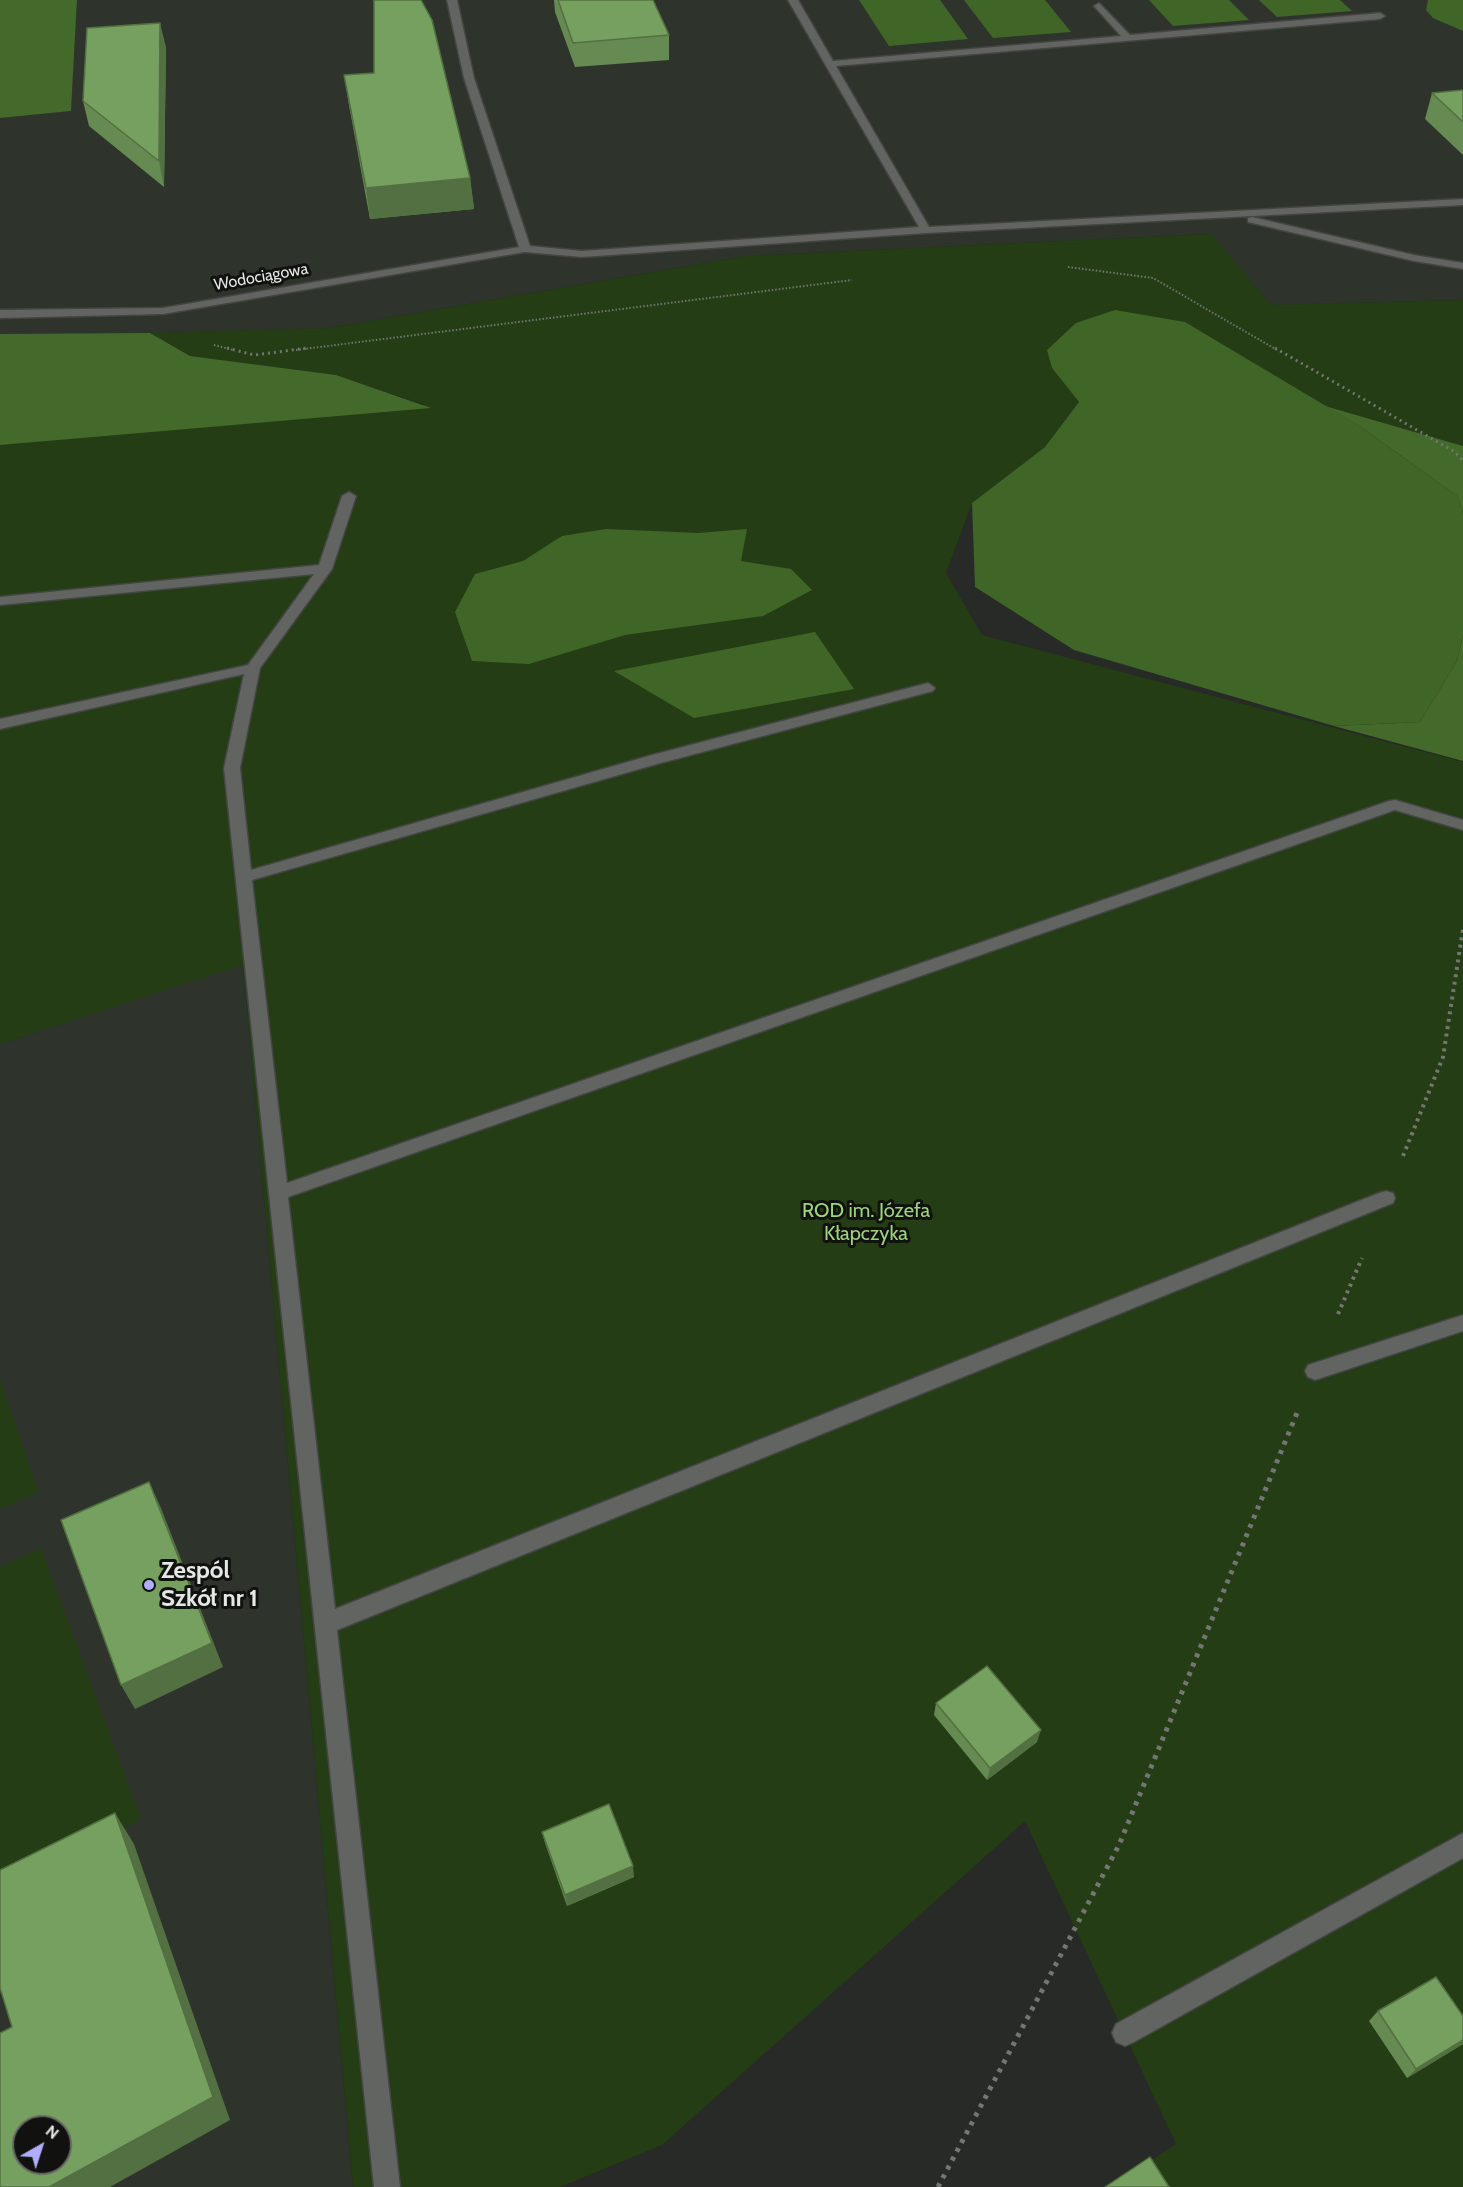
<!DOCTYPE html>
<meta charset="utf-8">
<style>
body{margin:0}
#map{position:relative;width:1463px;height:2187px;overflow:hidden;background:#272a26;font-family:Cabin,sans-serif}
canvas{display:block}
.north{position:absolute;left:12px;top:2115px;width:60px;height:60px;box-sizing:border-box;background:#111210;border:2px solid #666765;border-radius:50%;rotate:39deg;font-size:16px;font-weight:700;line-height:24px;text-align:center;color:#e5e7e4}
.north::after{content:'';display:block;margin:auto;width:21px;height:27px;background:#b0aefa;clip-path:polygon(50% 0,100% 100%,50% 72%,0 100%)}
</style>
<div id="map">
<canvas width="1463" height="2187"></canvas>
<div class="north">N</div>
</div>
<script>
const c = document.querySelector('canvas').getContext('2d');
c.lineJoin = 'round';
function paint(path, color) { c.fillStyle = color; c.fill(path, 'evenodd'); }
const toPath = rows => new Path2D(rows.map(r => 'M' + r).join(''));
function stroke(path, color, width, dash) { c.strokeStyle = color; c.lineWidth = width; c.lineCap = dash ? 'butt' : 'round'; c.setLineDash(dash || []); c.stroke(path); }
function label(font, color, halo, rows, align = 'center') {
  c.font = font + ' Cabin,sans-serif'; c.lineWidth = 6; c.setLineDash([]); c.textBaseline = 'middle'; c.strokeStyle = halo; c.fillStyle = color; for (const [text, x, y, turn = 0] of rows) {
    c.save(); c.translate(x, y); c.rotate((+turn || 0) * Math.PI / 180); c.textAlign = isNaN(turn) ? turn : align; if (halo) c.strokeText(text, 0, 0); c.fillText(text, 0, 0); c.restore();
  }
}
paint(toPath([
 [77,0,1463,0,1463,300,1271,305,1210,234,747,256,329,328,97,335,0,334,0,118,71,111],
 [243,964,353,2187,0,2187,0,1044],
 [24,2127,60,2127,60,2163,24,2163]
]), '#2e342b');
paint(toPath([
 [1211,234,1271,305,1463,300,1463,446,1325,406,1185,322,1052,368,1079,402,1045,447,972,503,946,573,982,635,1463,762,1463,2187,1111,2187,1176,2144,1025,1821,662,2145,560,2187,353,2187,243,965,0,1044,0,445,425,405,336,375,190,356,150,333,329,328,747,256],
 [0,1380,39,1492,0,1509],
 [41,1548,141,1819,0,1891,0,1567]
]), '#243d14');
paint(toPath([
 [0,0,77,0,71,111,0,118],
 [150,333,190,356,336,375,431,408,0,445,0,334],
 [1325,406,1463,446,1463,513,1457,496,1358,425],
 [1463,635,1463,761,1334,726,1420,722,1457,661]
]), '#436a2b');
paint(toPath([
 [859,0,940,0,968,39,889,46],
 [964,0,1045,0,1071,32,993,38],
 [1149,0,1229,0,1249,20,1173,26],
 [1259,0,1340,0,1352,11,1277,17],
 [1428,0,1463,0,1463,31,1433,18,1426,10],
 [1115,310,1185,322,1358,425,1457,496,1463,513,1463,635,1457,661,1420,722,1334,726,1074,650,975,587,972,503,1045,447,1079,402,1052,368,1047,350,1076,323],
 [606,529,698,533,747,529,741,561,791,569,812,590,763,616,625,635,529,664,472,661,455,612,475,574,523,561,562,536],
 [815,632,854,689,694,718,614,671]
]), '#3f6627');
const minor = toPath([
 [447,0,457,0,474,78,530,246,582,251,919,227,788,0,798,0,833,61,1121,36,1094,6,1099,3,1130,35,1380,13,1385,16,1380,19,836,66,929,227,1463,199,1463,205,926,233,582,257,525,252,163,314,0,318,0,310,163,308,519,247,464,78,447,0],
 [1252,217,1414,255,1463,263,1463,269,1414,261,1248,222,1248,218,1252,217],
 [349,492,356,496,332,569,260,668,240,768,251,870,652,755,928,683,935,688,933,691,657,764,252,880,287,1183,1389,801,1395,800,1463,820,1463,830,1395,810,288,1197,335,1609,1379,1193,1386,1191,1393,1193,1395,1198,1393,1203,337,1630,400,2187,374,2187,224,768,244,674,0,729,0,719,248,665,314,574,0,605,0,597,319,565,342,496,349,492],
 [1463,1315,1463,1331,1315,1380,1308,1377,1305,1371,1308,1365,1463,1315],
 [1463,1833,1463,1858,1134,2042,1125,2046,1116,2042,1112,2033,1116,2024,1463,1833]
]);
stroke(minor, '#434542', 3);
stroke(toPath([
 [1068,267,1153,278,1277,350],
 [214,345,233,350],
 [296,350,852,280]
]), '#747673', 2, [1.5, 2]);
stroke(toPath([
 [227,348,254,355,308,348],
 [1275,348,1455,452,1463,461]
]), '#747673', 3, [2, 4]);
stroke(toPath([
 [1403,1156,1443,1057,1463,929],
 [1338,1314,1362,1258]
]), '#747673', 4, [3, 4.5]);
stroke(toPath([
 [938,2187,1119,1845,1297,1413]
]), '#747673', 5, [4, 6]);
paint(minor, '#616460');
paint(toPath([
 [554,0,653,0,669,35,669,60,575,67,555,12],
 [166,47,164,187,89,126,83,101],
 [374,73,470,178,474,209,370,219,349,105,344,75],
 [1463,90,1463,155,1425,119,1432,93],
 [936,1703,1037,1742,987,1780,934,1715],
 [542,1832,634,1877,567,1906,545,1843],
 [1378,2011,1463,2044,1407,2078,1369,2021]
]), '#658a52');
paint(toPath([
 [160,23,166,47,164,187,159,161],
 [470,178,474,209,370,219,366,188],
 [149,1482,161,1508,223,1667,135,1709,121,1685],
 [1041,1730,1037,1742,987,1780,990,1768],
 [115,1813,134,1844,230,2120,110,2187,49,2187],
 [633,1866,634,1877,567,1906,565,1895],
 [1463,2040,1463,2044,1407,2078,1416,2069]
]), '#537042');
const building = toPath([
 [374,0,421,0,432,20,470,178,366,188,344,75,374,73,374,0],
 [558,0,653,0,669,35,573,43,558,0],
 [160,23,159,161,83,101,87,28,160,23],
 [1463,90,1463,122,1432,93,1463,90],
 [149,1482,212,1643,121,1685,61,1520,149,1482],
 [987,1666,1041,1730,990,1768,936,1703,987,1666],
 [609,1804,633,1866,565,1895,542,1832,609,1804],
 [115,1813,213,2097,49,2187,0,2187,0,2033,12,2027,0,1988,0,1870,115,1813],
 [24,2127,60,2127,60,2163,24,2163,24,2127],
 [1436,1977,1463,2016,1463,2040,1416,2069,1378,2011,1436,1977],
 [1150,2157,1169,2187,1105,2187,1150,2157]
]);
paint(building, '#76a05f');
stroke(building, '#537042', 1.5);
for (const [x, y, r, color] of [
 [149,1585,6,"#b0aefa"]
]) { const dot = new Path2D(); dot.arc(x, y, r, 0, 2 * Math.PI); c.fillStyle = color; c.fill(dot); stroke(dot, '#111210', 2); }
label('16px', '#e5e7e4', '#111210', [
 ["Wodociągowa",261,277,-10]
]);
label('20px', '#9cd57d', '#111210', [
 ["ROD im. Józefa",866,1211],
 ["Kłapczyka",866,1234]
]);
label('bold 24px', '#e5e7e4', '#111210', [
 ["Zespól",161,1571],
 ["Szkół nr 1",161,1599]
], 'left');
</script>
